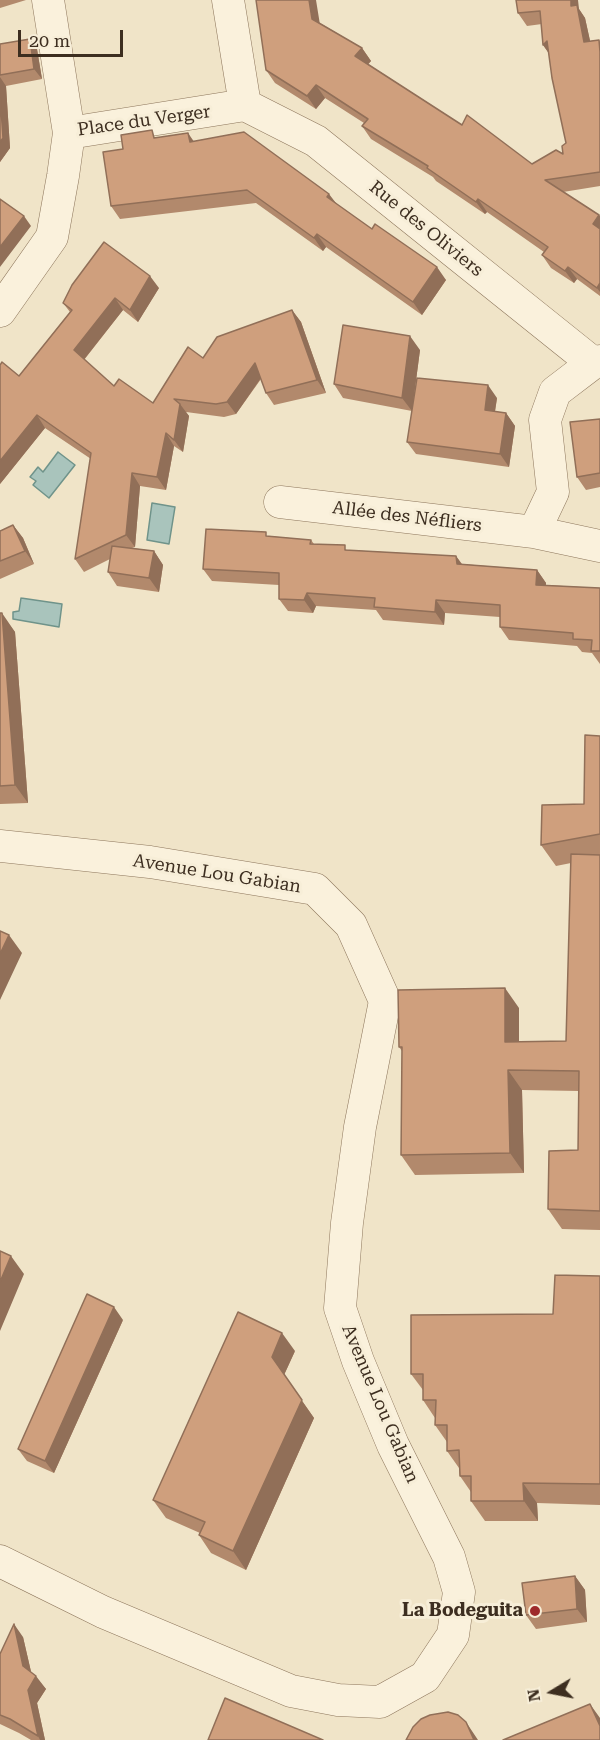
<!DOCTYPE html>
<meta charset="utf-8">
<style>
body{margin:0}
#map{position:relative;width:600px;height:1740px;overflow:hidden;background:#f0e4c8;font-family:"Roboto Serif",serif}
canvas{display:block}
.north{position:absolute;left:522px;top:1662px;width:60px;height:60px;-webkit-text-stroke:4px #f7eed8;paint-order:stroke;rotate:260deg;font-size:16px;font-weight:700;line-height:24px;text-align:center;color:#3d2e20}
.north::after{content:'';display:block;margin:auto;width:21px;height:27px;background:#3d2e20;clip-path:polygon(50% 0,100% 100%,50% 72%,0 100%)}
.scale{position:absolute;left:18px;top:30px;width:105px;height:27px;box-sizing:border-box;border:3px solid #3d2e20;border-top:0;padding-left:8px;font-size:18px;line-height:21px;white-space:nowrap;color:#3d2e20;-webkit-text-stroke:4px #f7eed8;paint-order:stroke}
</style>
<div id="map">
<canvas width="600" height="1740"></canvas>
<div class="north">N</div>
<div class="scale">20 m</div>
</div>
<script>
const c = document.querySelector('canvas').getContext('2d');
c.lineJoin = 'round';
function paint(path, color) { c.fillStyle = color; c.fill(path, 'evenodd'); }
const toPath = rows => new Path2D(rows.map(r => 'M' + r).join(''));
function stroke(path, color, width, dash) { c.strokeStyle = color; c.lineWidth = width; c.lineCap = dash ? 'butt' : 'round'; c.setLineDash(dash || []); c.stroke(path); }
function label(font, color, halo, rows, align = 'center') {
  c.font = font + ' "Roboto Serif",serif'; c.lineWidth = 6; c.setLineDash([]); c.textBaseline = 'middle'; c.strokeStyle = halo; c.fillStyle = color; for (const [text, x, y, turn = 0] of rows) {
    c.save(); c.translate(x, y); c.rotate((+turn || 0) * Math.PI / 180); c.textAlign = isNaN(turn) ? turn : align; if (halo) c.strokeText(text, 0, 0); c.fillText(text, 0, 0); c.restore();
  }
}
const water = toPath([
 [58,452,75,465,49,498,33,485,36,481,30,477,38,467,43,472,58,452],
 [152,503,175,507,169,544,147,540,152,503],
 [21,598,62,604,59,627,13,619,13,612,19,611,21,598]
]);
paint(water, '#a9c4bc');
stroke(water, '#6f938a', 1.5);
const minor = toPath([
 [245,105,316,141,593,363,600,361],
 [69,133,245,105,228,0],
 [0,311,52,237,63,176,69,133,48,0],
 [280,502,534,532,553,492,545,420,555,392,593,363],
 [534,532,600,546],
 [0,846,150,862,315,889,351,925,385,1001,360,1127,347,1223,340,1308,358,1361,393,1445,449,1557,459,1592,453,1635,425,1677,380,1702,338,1700,291,1691,103,1612,0,1561]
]);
stroke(minor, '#8d765c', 33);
stroke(minor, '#faf1dc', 32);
paint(toPath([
 [0,0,26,0,0,8],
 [516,0,579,9,585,18,590,41,599,40,600,42,600,186,563,192,600,216,600,296,577,279,574,283,551,268,542,255,544,252,487,212,485,214,436,181,433,177,371,139,362,126,364,123,325,98,316,109,275,83,266,70,320,23,362,48,371,61,368,64,462,125,532,164,563,154,566,143,549,53,543,45,542,24,527,26,518,13],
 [30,39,37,49,42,79,6,86,10,148,0,162,0,44],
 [158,138,194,141,336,204,372,229,446,280,422,315,326,247,323,251,256,203,120,219,111,206,123,149],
 [159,288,138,322,123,310,84,360,114,386,153,403,203,358,292,310,301,322,326,393,274,405,266,393,261,379,236,414,224,417,186,412,189,416,183,452,174,446,166,490,140,486,135,547,132,548,154,551,163,565,159,592,117,586,108,572,110,559,84,572,75,559,91,459,45,428,0,484,19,376,70,312,63,303],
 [420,350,412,411,343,398,334,384],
 [497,398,495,412,506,413,515,426,509,467,416,454,407,442],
 [600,419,600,487,586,490,577,477],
 [13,525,23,538,34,564,0,579,0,531],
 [269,536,311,540,314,544,348,550,456,556,462,564,537,570,546,583,546,585,600,588,600,664,592,653,582,652,577,646,509,640,500,627,500,617,445,613,444,625,383,620,376,610,316,606,313,613,288,611,279,599,279,585,212,581,203,569],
 [0,613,15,632,28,803,0,804],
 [600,736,600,1230,562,1229,548,1209,578,1150,579,1091,522,1090,524,1173,415,1175,401,1155,402,1051,399,1047,519,1008,519,1042,566,1041,571,863,556,866,541,845,584,804],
 [600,1276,600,1505,537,1503,538,1521,485,1521,471,1501,471,1492,460,1476,459,1468,447,1451,447,1442,435,1425,435,1418,423,1400,423,1390,411,1374,553,1314],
 [123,1320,54,1473,27,1461,18,1449],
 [295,1351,284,1375,314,1418,246,1570,211,1553,199,1535,200,1533,166,1518,153,1500],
 [575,1576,585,1590,587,1622,536,1629,526,1615],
 [23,1637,31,1672,46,1689,37,1703,45,1740,31,1740,19,1733,0,1724,0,1654]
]), '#b2896c');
paint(toPath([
 [309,0,316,0,321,31,312,19],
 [571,0,578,0,579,9,585,18,593,54,584,42,571,6],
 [30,39,37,49,42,79,34,69],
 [547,41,552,58,543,45],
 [362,48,371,61,364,69,355,56],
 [0,77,6,86,10,148,0,162],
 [316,85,325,98,316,109,307,96],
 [188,133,197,146,190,142],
 [329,194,339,207,327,197],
 [478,199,487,212,485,214,476,202],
 [599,215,600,216,600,234,593,224],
 [24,216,31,226,0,267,0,247],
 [317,234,326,247,323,251,314,238],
 [437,267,446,280,422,315,413,302],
 [568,267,577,279,574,283,565,271],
 [150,276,159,288,138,322,130,310],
 [600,283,600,292,597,288],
 [115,298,123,310,82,362,74,350],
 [292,310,301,322,326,393,317,380],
 [410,336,420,350,412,411,402,398],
 [255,363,263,375,236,414,227,402],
 [488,385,497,398,493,423,485,410],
 [180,404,189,416,183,452,174,440],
 [506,413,515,426,509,467,500,454],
 [37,415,45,428,0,484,0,461],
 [166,433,174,446,166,490,157,477],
 [132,473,140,486,135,547,126,535],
 [13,525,23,538,34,564,25,551],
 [154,551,163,565,159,592,149,578],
 [456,556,465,569,457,564],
 [537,570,546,583,545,597,536,585],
 [307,593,316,606,313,613,304,600],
 [436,600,445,613,444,625,435,612],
 [2,613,15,632,28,803,15,785],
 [9,935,22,953,0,1000,0,954],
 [505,988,519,1008,519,1062,505,1042],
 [508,1070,522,1090,524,1173,510,1153],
 [11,1256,24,1274,0,1331,0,1282],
 [114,1307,123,1320,54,1473,45,1461],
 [282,1333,295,1351,284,1375,314,1418,246,1570,233,1551,272,1357],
 [523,1483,537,1503,538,1521,524,1501],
 [575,1576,585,1590,587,1622,577,1609],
 [14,1624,23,1637,33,1680,23,1666],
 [36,1676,46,1689,37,1703,45,1740,40,1740,38,1736,28,1690],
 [590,1704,600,1718,600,1726],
 [466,1722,478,1740,474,1740]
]), '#916f58');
const building = toPath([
 [256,0,309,0,312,19,362,48,355,56,462,125,467,115,532,164,556,150,563,154,562,146,566,143,552,78,547,41,543,45,540,11,518,13,516,0,571,0,571,6,577,5,584,42,599,40,600,52,600,172,545,180,599,215,593,224,600,229,600,283,597,288,568,267,565,271,542,255,548,247,478,199,476,202,427,168,428,166,362,126,368,119,316,85,307,96,266,70,256,0],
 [30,39,34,69,0,75,0,44,30,39],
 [0,94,3,138,0,142,0,94],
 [152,130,154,138,188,133,190,142,244,132,329,194,327,197,372,229,375,224,437,267,413,302,317,234,314,238,247,190,111,206,103,152,123,149,121,135,152,130],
 [0,199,24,216,0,247,0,199],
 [104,242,150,276,130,310,115,298,74,350,114,386,119,379,153,403,188,347,203,358,217,337,292,310,317,380,266,393,255,363,227,402,216,404,174,399,180,404,174,440,166,433,157,477,132,473,126,535,75,559,91,453,37,415,0,461,0,365,2,362,19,376,72,310,63,303,72,285,104,242],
 [343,325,410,336,402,398,334,384,343,325],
 [417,378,488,385,485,410,506,413,500,454,407,442,417,378],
 [600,419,600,473,577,477,570,422,600,419],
 [13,525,25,551,0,561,0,531,13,525],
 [206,529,266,532,266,536,311,540,310,544,345,545,345,550,456,556,457,564,537,570,536,585,600,588,600,651,591,651,592,640,573,639,573,633,500,627,500,605,436,600,435,612,374,607,375,598,307,593,304,600,279,599,279,573,203,569,206,529],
 [112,546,154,551,149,578,108,572,112,546],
 [0,613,2,613,15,785,0,786,0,613],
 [585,735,600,736,600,834,541,845,542,805,584,804,585,735],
 [571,854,600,855,600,1211,548,1209,549,1151,578,1150,579,1071,508,1070,510,1153,401,1155,402,1047,399,1047,398,990,505,988,505,1042,566,1041,571,854],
 [0,931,9,935,0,954,0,931],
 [0,1251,11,1256,0,1282,0,1251],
 [555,1275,600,1276,600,1484,523,1483,524,1501,471,1501,471,1476,460,1476,459,1450,447,1451,447,1425,435,1425,436,1400,423,1400,423,1374,411,1374,411,1315,553,1314,555,1275],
 [87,1294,114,1307,45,1461,18,1449,87,1294],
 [238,1312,282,1333,272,1357,302,1400,233,1551,199,1535,205,1522,153,1500,238,1312],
 [575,1576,577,1609,526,1615,522,1583,575,1576],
 [14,1624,23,1666,36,1676,28,1690,38,1736,10,1719,0,1715,0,1654,14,1624],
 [225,1698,323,1740,208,1740,225,1698],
 [590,1704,600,1726,600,1740,503,1740,590,1704],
 [448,1712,458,1715,466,1722,474,1740,406,1740,413,1727,421,1719,430,1715,448,1712]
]);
paint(building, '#cf9f7d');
stroke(building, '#916f58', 1.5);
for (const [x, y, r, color] of [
 [535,1611,6,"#9e2a2b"]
]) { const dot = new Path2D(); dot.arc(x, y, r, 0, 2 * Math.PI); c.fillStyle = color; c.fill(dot); stroke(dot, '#f7eed8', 2); }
label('18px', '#3d2e20', '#f7eed8', [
 ["Place du Verger",144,121,-8],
 ["Rue des Oliviers",426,229,39],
 ["Allée des Néfliers",407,517,7],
 ["Avenue Lou Gabian",217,874,9],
 ["Avenue Lou Gabian",380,1404,67]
]);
label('bold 18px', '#3d2e20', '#f7eed8', [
 ["La Bodeguita",523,1611]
], 'right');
</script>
